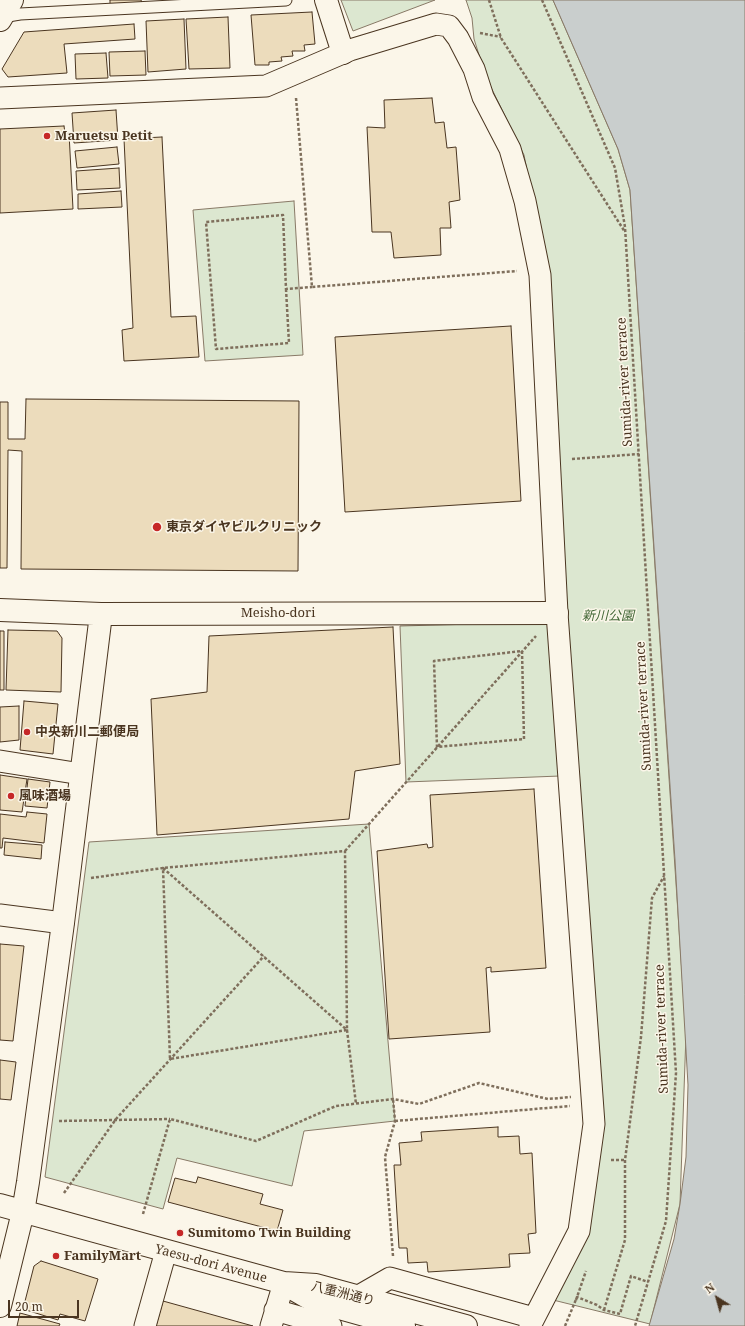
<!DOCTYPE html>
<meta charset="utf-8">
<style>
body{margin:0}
#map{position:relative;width:745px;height:1326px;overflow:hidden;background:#fbf6e9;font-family:"Noto Serif",serif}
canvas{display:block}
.north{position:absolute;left:697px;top:1278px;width:40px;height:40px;-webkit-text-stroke:3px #fbf6e9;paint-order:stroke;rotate:323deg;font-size:11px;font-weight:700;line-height:16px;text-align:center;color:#4a3520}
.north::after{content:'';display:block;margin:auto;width:14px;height:18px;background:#4a3520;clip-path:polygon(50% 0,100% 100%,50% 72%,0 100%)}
.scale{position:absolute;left:8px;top:1300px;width:71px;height:18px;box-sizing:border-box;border:2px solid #4a3520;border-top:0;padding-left:5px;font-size:12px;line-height:14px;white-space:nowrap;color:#4a3520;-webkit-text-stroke:3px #fbf6e9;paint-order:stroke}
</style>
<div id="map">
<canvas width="745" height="1326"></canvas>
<div class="north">N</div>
<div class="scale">20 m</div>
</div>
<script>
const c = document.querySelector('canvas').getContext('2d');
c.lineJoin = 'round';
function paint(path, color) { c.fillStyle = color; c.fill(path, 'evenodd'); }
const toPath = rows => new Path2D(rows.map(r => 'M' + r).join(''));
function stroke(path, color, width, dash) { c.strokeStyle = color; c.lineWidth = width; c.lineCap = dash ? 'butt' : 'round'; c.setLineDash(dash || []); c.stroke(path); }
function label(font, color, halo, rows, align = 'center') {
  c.font = font + ' "Noto Serif","Noto Sans JP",serif'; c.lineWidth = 3; c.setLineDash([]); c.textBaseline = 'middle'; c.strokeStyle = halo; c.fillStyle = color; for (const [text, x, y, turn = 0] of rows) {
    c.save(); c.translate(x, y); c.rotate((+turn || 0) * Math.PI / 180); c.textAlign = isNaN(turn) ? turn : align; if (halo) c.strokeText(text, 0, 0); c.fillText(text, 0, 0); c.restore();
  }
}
const green = toPath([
 [341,0,435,0,353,31,341,0],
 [466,0,553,0,618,149,630,190,686,1034,680,1204,650,1324,545,1298,579,1231,594,1124,533,201,524,155,486,77,474,39,472,18,466,0],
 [294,201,303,355,205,361,193,210,294,201],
 [549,622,560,776,406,782,400,626,549,622],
 [369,824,395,1121,304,1131,292,1186,177,1158,163,1209,45,1177,89,842,369,824]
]);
paint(green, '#dce7d0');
stroke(green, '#887966', 1);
const water = toPath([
 [553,0,745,0,745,1326,649,1326,674,1239,680,1204,686,1157,688,1085,675,860,630,190,618,149,553,0]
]);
paint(water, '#c9cecd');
stroke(water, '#887966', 1);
const building = toPath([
 [110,0,141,0,142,3,110,6,110,0],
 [312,12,315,44,304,45,305,51,292,51,293,56,281,57,282,61,269,62,269,65,255,65,251,15,312,12],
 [228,17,230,68,189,69,186,19,228,17],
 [184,19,186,69,148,72,146,21,184,19],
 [134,24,135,39,64,44,67,73,8,77,2,69,24,32,134,24],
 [145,51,146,75,110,76,109,52,145,51],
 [106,53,108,78,76,79,75,54,106,53],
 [432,98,435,123,444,122,447,148,456,147,460,200,449,202,451,228,440,228,441,255,394,258,391,232,372,232,367,127,385,128,384,100,432,98],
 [116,110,118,140,74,143,72,113,116,110],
 [64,126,65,133,69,133,73,209,0,213,0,129,64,126],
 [162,137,171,317,196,316,199,357,124,361,122,330,133,328,124,139,162,137],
 [117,147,119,164,77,168,75,151,117,147],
 [119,168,120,188,77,190,76,171,119,168],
 [121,191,122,207,78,209,78,194,121,191],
 [511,326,521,501,345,512,335,337,511,326],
 [26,399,299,401,298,571,21,569,22,451,8,450,7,568,0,568,0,402,8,402,8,439,25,439,26,399],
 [393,627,400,764,355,771,349,819,157,835,151,699,207,692,209,636,393,627],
 [8,630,57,631,62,638,61,692,6,690,8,630],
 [0,631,4,631,4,690,0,690,0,631],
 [24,701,58,704,53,754,20,750,24,701],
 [19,706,19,740,0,742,0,707,19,706],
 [0,775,27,779,22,812,0,810,0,775],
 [28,779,50,782,47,808,25,806,28,779],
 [534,789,546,968,491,972,491,967,486,968,490,1032,389,1039,377,851,427,844,428,848,433,847,430,795,534,789],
 [27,812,47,814,44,843,3,838,2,848,0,848,0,814,26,817,27,812],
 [5,842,42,845,41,859,4,855,5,842],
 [0,944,24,946,13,1041,0,1040,0,944],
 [0,1060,16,1062,11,1100,0,1099,0,1060],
 [498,1127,498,1137,519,1136,520,1154,532,1153,536,1233,528,1234,530,1253,509,1254,510,1267,428,1272,427,1262,408,1263,407,1248,399,1248,394,1165,401,1165,399,1143,422,1141,421,1132,498,1127],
 [198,1177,263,1194,260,1204,283,1210,277,1231,168,1202,175,1178,196,1183,198,1177],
 [41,1261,98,1279,85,1321,60,1314,58,1320,23,1309,34,1266,41,1261],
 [163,1301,253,1326,156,1326,163,1301],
 [20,1313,60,1324,59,1326,17,1326,20,1313]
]);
paint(building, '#ecdcbc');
stroke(building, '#4a3520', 1);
const lane = toPath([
 [2,17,20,14,286,0]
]);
const street = toPath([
 [0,98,266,86,350,50,436,24,449,26,458,38,474,69,483,97,510,149,525,201,540,275,557,613,594,1124,579,1231,530,1326],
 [0,761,81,774],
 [0,915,63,923],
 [357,1297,390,1278,534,1318],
 [275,1310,331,1326],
 [145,1326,166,1251],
 [271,1326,284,1283]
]);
const secondary = toPath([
 [326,0,343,53],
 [0,20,12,0],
 [0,610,101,614,557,613],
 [0,1205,284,1283,316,1285,466,1326],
 [288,1286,314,1301,404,1326],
 [0,1306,23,1212,28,1182,63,923,101,614]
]);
stroke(lane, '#4a3520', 13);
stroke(street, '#4a3520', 23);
stroke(secondary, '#4a3520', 24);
stroke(toPath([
 [489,0,501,38,625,232],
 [542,0,615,168,625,227,676,1073,666,1221,635,1326],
 [480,33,501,37],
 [296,98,312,287,517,271],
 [286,289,289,343,216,349,206,222,283,215,286,289,312,287],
 [572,459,639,454],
 [522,651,524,739,437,747,434,661,522,651],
 [345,851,536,636],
 [91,878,163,868,170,1059,347,1030,345,851,163,868,347,1030,356,1104],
 [59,1121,170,1119],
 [395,1121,570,1106],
 [611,1160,625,1160],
 [64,1193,116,1119,264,956],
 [143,1214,170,1119,256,1141,336,1106,393,1099,419,1104,479,1083,548,1099,571,1097],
 [393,1256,385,1157,395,1121,393,1099],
 [576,1300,586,1271],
 [604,1310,625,1240,625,1160,641,1037,652,898,664,876],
 [565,1326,577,1297,597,1305,604,1310,620,1314,631,1276,648,1282]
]), '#7f6f5c', 2.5, [3, 2]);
stroke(lane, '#fbf6e9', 11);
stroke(street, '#fbf6e9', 21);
stroke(secondary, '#fbf6e9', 22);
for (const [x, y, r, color] of [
 [47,136,4,"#c62828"],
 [157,527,5,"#c62828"],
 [27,732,4,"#c62828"],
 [11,796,4,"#c62828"],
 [180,1233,4,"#c62828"],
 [56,1256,4,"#c62828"]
]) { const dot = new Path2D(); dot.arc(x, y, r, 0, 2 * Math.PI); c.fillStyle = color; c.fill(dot); stroke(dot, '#fbf6e9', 1.5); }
label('bold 13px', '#4a3520', '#fbf6e9', [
 ["Maruetsu Petit",55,136],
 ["東京ダイヤビルクリニック",166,527],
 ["中央新川二郵便局",35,732],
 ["風味酒場",19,796],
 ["Sumitomo Twin Building",188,1233],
 ["FamilyMart",64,1256]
], 'left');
label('13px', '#4a3520', '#fbf6e9', [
 ["Sumida-river terrace",625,382,-93],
 ["Meisho-dori",278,613],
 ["Sumida-river terrace",644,706,-93],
 ["Sumida-river terrace",662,1029,-92],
 ["Yaesu-dori Avenue",211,1264,15],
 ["八重洲通り",343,1294,14]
]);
label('italic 13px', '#436837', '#fbf6e9', [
 ["新川公園",608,616]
]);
</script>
